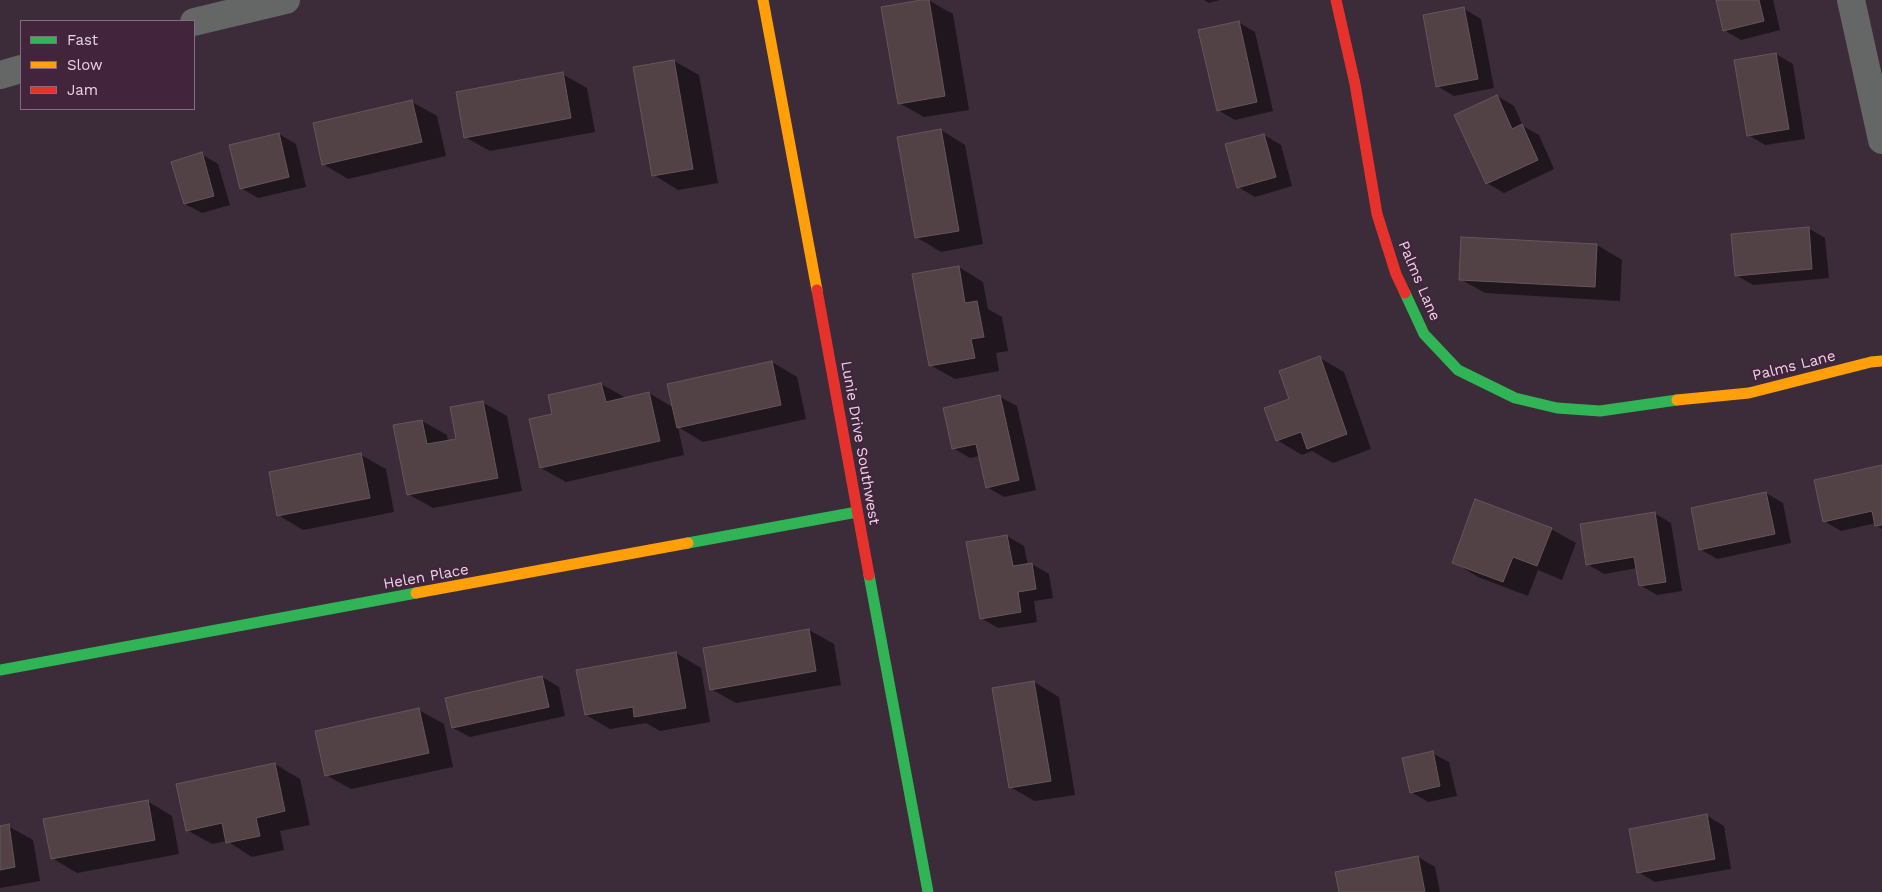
<!DOCTYPE html>
<style>
body{margin:0}
#map{position:relative;width:1882px;height:892px;overflow:hidden;background:#3c2b39;font-family:"Work Sans",sans-serif}
canvas{display:block}
.legend{position:absolute;left:20px;top:20px;width:175px;height:90px;box-sizing:border-box;background:#43243d;border:1px solid #856a80;margin:0;padding:6px 9px;list-style:none;font-size:15px;color:#e9d4e4}
.legend li{display:flex;align-items:center;gap:10px;height:25px}
.legend b{width:25px;border:1px solid #856a80}
</style>
<div id="map">
<canvas width="1882" height="892"></canvas>
<ul class="legend">
<li><b style="height:6px;background:#30b455"></b>Fast</li>
<li><b style="height:6px;background:#ff9f0a"></b>Slow</li>
<li><b style="height:6px;background:#e5322d"></b>Jam</li>
</ul>
</div>
<script>
const c = document.querySelector('canvas').getContext('2d');
c.lineJoin = 'round';
function paint(path, color) { c.fillStyle = color; c.fill(path, 'evenodd'); }
const toPath = rows => new Path2D(rows.map(r => 'M' + r).join(''));
function stroke(path, color, width, dash) { c.strokeStyle = color; c.lineWidth = width; c.lineCap = dash ? 'butt' : 'round'; c.setLineDash(dash || []); c.stroke(path); }
function label(font, color, halo, rows, align = 'center') {
  c.font = font + ' "Work Sans",sans-serif'; c.lineWidth = 4.5; c.setLineDash([]); c.textBaseline = 'middle'; c.strokeStyle = halo; c.fillStyle = color; for (const [text, x, y, turn = 0] of rows) {
    c.save(); c.translate(x, y); c.rotate((+turn || 0) * Math.PI / 180); c.textAlign = isNaN(turn) ? turn : align; if (halo) c.strokeText(text, 0, 0); c.fillText(text, 0, 0); c.restore();
  }
}
paint(toPath([
 [928,0,953,14,969,110,924,117,899,103],
 [1204,0,1220,0,1209,3],
 [1717,0,1773,0,1780,30,1741,40,1724,30],
 [1464,9,1481,19,1494,88,1454,96,1437,86],
 [1238,22,1255,32,1273,111,1235,120,1218,110],
 [1776,54,1793,64,1805,139,1765,145,1748,135],
 [674,61,699,75,718,183,678,190,654,175],
 [562,74,587,88,595,132,490,151,465,137],
 [1497,96,1514,106,1523,126,1539,135,1554,169,1504,193,1487,183],
 [412,102,437,116,446,156,348,179,323,164],
 [941,130,965,145,983,244,941,252,916,237],
 [279,134,296,144,306,187,258,198,241,188],
 [1264,135,1281,145,1292,186,1255,197,1238,187],
 [201,154,218,164,230,205,202,213,185,204],
 [1808,228,1825,238,1829,278,1753,285,1736,275],
 [1462,238,1597,245,1622,260,1620,301,1485,293,1460,279],
 [959,267,983,282,988,309,1002,317,1008,351,996,353,999,371,955,379,930,365],
 [1320,358,1344,372,1371,449,1333,463,1312,451,1302,455,1277,440,1291,400],
 [772,362,797,377,806,419,703,442,678,427,684,455,566,482,541,468,554,415,601,384,626,398,649,393,674,408],
 [1000,397,1017,406,1036,490,1004,497,987,487,980,456,970,458,953,448],
 [482,402,507,416,522,491,433,508,408,494,422,421,447,435,448,442,458,440],
 [361,455,386,469,394,512,303,530,278,515],
 [1882,467,1882,529,1876,525,1876,523,1841,531,1824,521],
 [1766,493,1783,503,1791,543,1717,559,1700,549],
 [1654,513,1671,523,1682,591,1657,595,1640,585,1637,568,1604,574,1587,564],
 [1551,529,1576,543,1562,580,1538,570,1528,596,1478,577,1453,562],
 [1007,536,1024,546,1028,565,1032,564,1049,574,1053,598,1034,601,1037,622,998,628,981,618,968,543],
 [809,630,834,644,841,685,736,703,711,689],
 [676,653,701,668,710,722,660,731,646,723,610,729,586,715],
 [542,677,559,687,565,716,470,737,453,728],
 [1034,682,1059,697,1075,795,1035,801,1010,787],
 [419,710,444,724,453,767,351,789,326,775],
 [1432,753,1449,762,1457,796,1428,802,1411,792],
 [275,764,300,779,310,825,280,831,284,850,252,857,227,841,212,844,187,830],
 [147,801,172,816,179,854,77,873,52,858],
 [1707,816,1724,826,1731,869,1655,882,1638,872],
 [8,826,33,840,40,881,0,888,0,827],
 [1418,857,1435,867,1440,892,1340,892]
]), '#0007');
const building = toPath([
 [921,0,929,0,945,96,898,104,881,7,921,0],
 [1716,0,1759,0,1764,21,1723,31,1716,0],
 [1464,7,1478,79,1436,87,1423,15,1464,7],
 [1239,21,1257,102,1217,111,1198,30,1239,21],
 [1776,53,1789,129,1747,136,1734,60,1776,53],
 [674,60,693,169,652,176,633,67,674,60],
 [563,72,571,118,464,138,456,92,563,72],
 [1497,95,1512,129,1522,124,1538,160,1486,184,1454,115,1497,95],
 [412,100,422,142,322,165,313,123,412,100],
 [941,129,959,231,915,238,897,137,941,129],
 [279,133,289,177,240,189,229,145,279,133],
 [1264,134,1276,177,1237,188,1225,144,1264,134],
 [202,152,214,196,184,204,171,162,202,152],
 [1809,227,1812,269,1735,276,1731,234,1809,227],
 [1461,237,1597,244,1595,287,1459,280,1461,237],
 [959,266,965,303,977,301,984,337,971,339,975,358,929,366,912,274,959,266],
 [1320,356,1347,434,1307,449,1301,432,1276,441,1264,408,1289,399,1279,371,1320,356],
 [772,361,781,405,677,428,667,384,772,361],
 [601,383,606,402,649,392,660,441,540,468,529,419,552,414,548,395,601,383],
 [1000,395,1019,480,986,488,976,444,952,449,943,408,1000,395],
 [483,401,498,478,407,495,393,425,422,420,427,444,456,439,450,407,483,401],
 [361,453,370,498,277,516,269,472,361,453],
 [1882,465,1882,525,1875,526,1872,511,1823,522,1814,480,1882,465],
 [1766,492,1775,534,1699,550,1691,508,1766,492],
 [1475,499,1552,528,1537,566,1513,557,1503,582,1452,563,1475,499],
 [1655,512,1666,582,1639,586,1634,557,1586,565,1580,524,1655,512],
 [1007,535,1013,566,1032,563,1036,589,1018,592,1021,612,980,619,966,542,1007,535],
 [809,629,816,671,710,690,703,648,809,629],
 [676,652,686,708,634,717,633,707,585,715,576,670,676,652],
 [542,676,549,707,452,728,445,698,542,676],
 [1034,681,1051,781,1009,788,992,688,1034,681],
 [419,708,429,753,325,776,315,731,419,708],
 [1433,751,1440,786,1410,793,1402,758,1433,751],
 [275,763,285,811,256,818,260,836,226,843,222,823,186,831,176,784,275,763],
 [148,800,155,840,51,859,43,819,148,800],
 [1707,814,1715,859,1637,873,1629,829,1707,814],
 [9,824,15,867,0,870,0,826,9,824],
 [1418,856,1425,892,1339,892,1335,872,1418,856]
]);
paint(building, '#524246');
stroke(building, '#66565a', 1);
stroke(toPath([
 [1851,0,1882,140],
 [194,22,286,0],
 [0,75,21,69]
]), '#646766', 28);
stroke(toPath([
 [1405,293,1424,334,1458,370,1515,398,1557,408,1600,411,1677,400],
 [688,543,857,512],
 [869,575,928,892],
 [0,670,416,593]
]), '#30b455', 11);
stroke(toPath([
 [763,0,817,290],
 [1677,400,1749,393,1871,362,1882,361],
 [416,593,688,543]
]), '#ff9f0a', 11);
stroke(toPath([
 [1336,0,1355,84,1377,214,1396,274,1405,293],
 [817,290,869,575]
]), '#e5322d', 11);
label('15px', '#e9d4e4', '#43243d', [
 ["Palms Lane",1419,281,67],
 ["Palms Lane",1794,366,-14],
 ["Lunie Drive Southwest",860,443,80],
 ["Helen Place",426,577,-10]
]);
</script>
